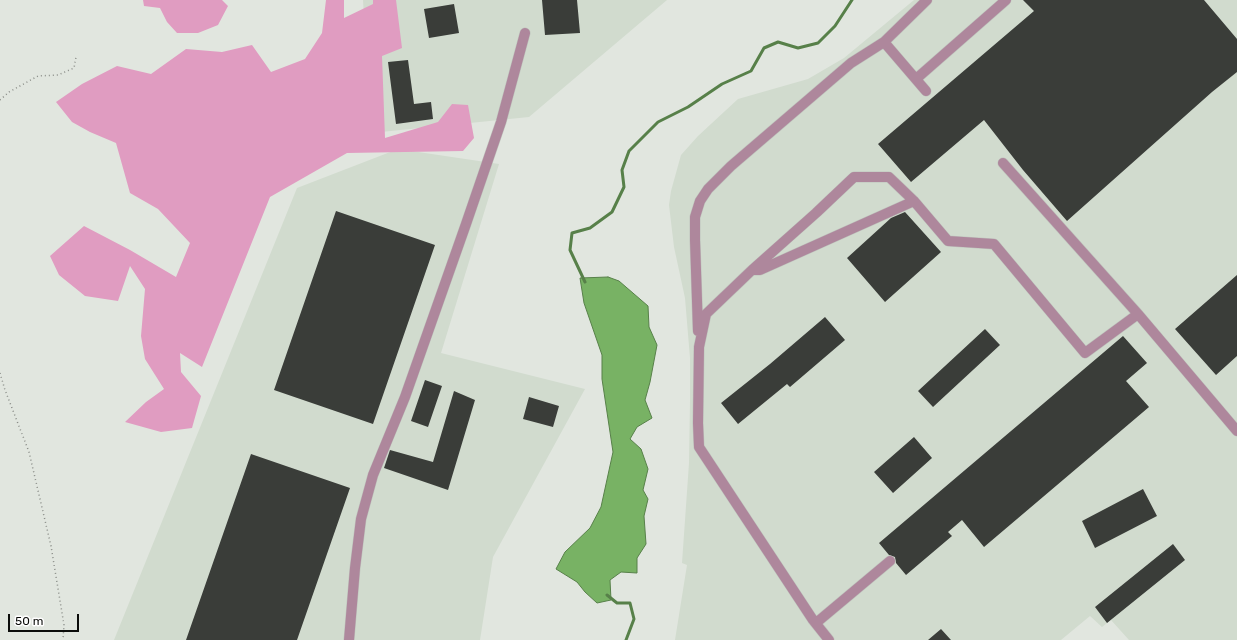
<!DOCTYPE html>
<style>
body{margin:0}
#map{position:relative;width:1237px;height:640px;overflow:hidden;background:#e1e6df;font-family:Rubik,sans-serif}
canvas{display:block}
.scale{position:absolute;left:8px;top:614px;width:71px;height:18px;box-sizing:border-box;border:2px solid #0b0c0a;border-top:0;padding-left:5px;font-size:12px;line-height:14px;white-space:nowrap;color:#0b0c0a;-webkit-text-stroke:3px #fff;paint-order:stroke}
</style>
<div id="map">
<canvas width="1237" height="640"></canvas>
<div class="scale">50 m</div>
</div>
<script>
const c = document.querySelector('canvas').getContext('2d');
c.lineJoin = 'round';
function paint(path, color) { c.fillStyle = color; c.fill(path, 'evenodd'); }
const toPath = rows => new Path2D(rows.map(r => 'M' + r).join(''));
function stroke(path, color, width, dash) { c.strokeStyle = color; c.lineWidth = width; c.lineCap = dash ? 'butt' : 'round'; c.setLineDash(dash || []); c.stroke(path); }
paint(toPath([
 [363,0,667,0,529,117,371,133],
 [914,0,1237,0,1237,640,1129,640,1111,620,1102,627,1090,616,1061,640,675,640,687,565,682,563,689,463,690,401,690,358,685,298,674,247,669,205,671,191,681,155,698,136,738,99,808,79,844,58],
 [398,149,499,164,441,353,585,389,493,557,480,640,114,640,297,188]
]), '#d1dbce');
paint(toPath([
 [143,0,222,0,228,6,218,25,198,33,177,33,167,22,160,8,144,6],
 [326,0,344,0,344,18,373,4,373,0,396,0,402,48,382,56,385,138,438,122,452,104,468,105,474,138,463,151,347,153,270,197,202,367,180,353,181,372,201,396,192,428,161,432,125,422,146,402,164,389,145,359,141,336,145,289,130,266,118,301,85,296,59,275,50,256,84,226,130,250,176,277,190,243,158,209,130,193,116,143,90,132,72,122,56,102,82,84,117,66,151,74,186,49,222,52,252,45,271,72,305,59,322,33]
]), '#e09cc1');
const water = toPath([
 [608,277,619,281,648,306,649,327,657,345,650,382,645,400,652,418,637,427,630,439,641,449,648,469,643,490,648,499,644,516,646,544,637,558,637,573,621,572,610,580,611,600,597,603,585,592,577,582,556,569,565,552,590,528,601,507,613,452,602,379,602,355,584,303,580,278,608,277]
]);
paint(water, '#78b264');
stroke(water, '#578049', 1);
stroke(toPath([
 [585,282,570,250,572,233,590,228,612,212,624,187,622,170,629,151,658,122,688,107,722,84,751,71,764,48,778,42,798,48,818,43,835,26,852,0],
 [607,595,617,603,630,603,634,619,626,640]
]), '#578049', 3);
paint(toPath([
 [542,0,577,0,580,33,545,35],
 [1023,0,1204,0,1237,39,1237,72,1212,92,1067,221,1023,170,984,120,911,182,878,144,1034,11],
 [454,4,459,33,429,38,424,9],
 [408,60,414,104,431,102,433,119,396,124,388,62],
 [336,211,435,245,373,424,274,390],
 [905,212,941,252,885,302,847,258,891,218],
 [1237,275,1237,356,1216,375,1175,329],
 [825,317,845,340,790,387,787,384,738,424,721,403,770,364],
 [985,329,1000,345,933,407,918,391],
 [1123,336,1147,363,1126,381,1149,407,984,547,962,520,948,532,952,536,906,575,896,563,895,557,889,555,879,543],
 [425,380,442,386,428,427,411,421],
 [454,391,475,400,448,490,384,468,390,450,433,462],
 [529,397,559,406,553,427,523,419],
 [914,437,932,458,893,493,874,472],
 [251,454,350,488,297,640,186,640],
 [1143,489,1157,516,1095,548,1082,521],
 [1173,544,1185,560,1107,623,1095,607],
 [941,629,951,640,928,640]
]), '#3a3d39');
const minor = toPath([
 [884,42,926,91],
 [916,79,1006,0],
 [752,270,816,213,854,177,889,177,914,201,948,241,994,244,1085,353,1138,314,1003,163],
 [1138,314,1237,431],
 [698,331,695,240,695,217,700,201,708,189,731,166,851,63,884,42,927,0],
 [816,623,890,561],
 [349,640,355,568,361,519,373,475,405,397,466,224,501,122,525,33],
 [829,640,813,620,699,447,698,423,699,347,706,314,752,270,760,270,914,201]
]);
stroke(minor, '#bfc3bd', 11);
stroke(toPath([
 [0,100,9,92,38,76,58,75,74,68,76,57],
 [0,373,5,390,29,452,51,546,64,625,63,640]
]), '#8a8d88', 1.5, [1, 3]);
stroke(minor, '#ae879c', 10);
</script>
